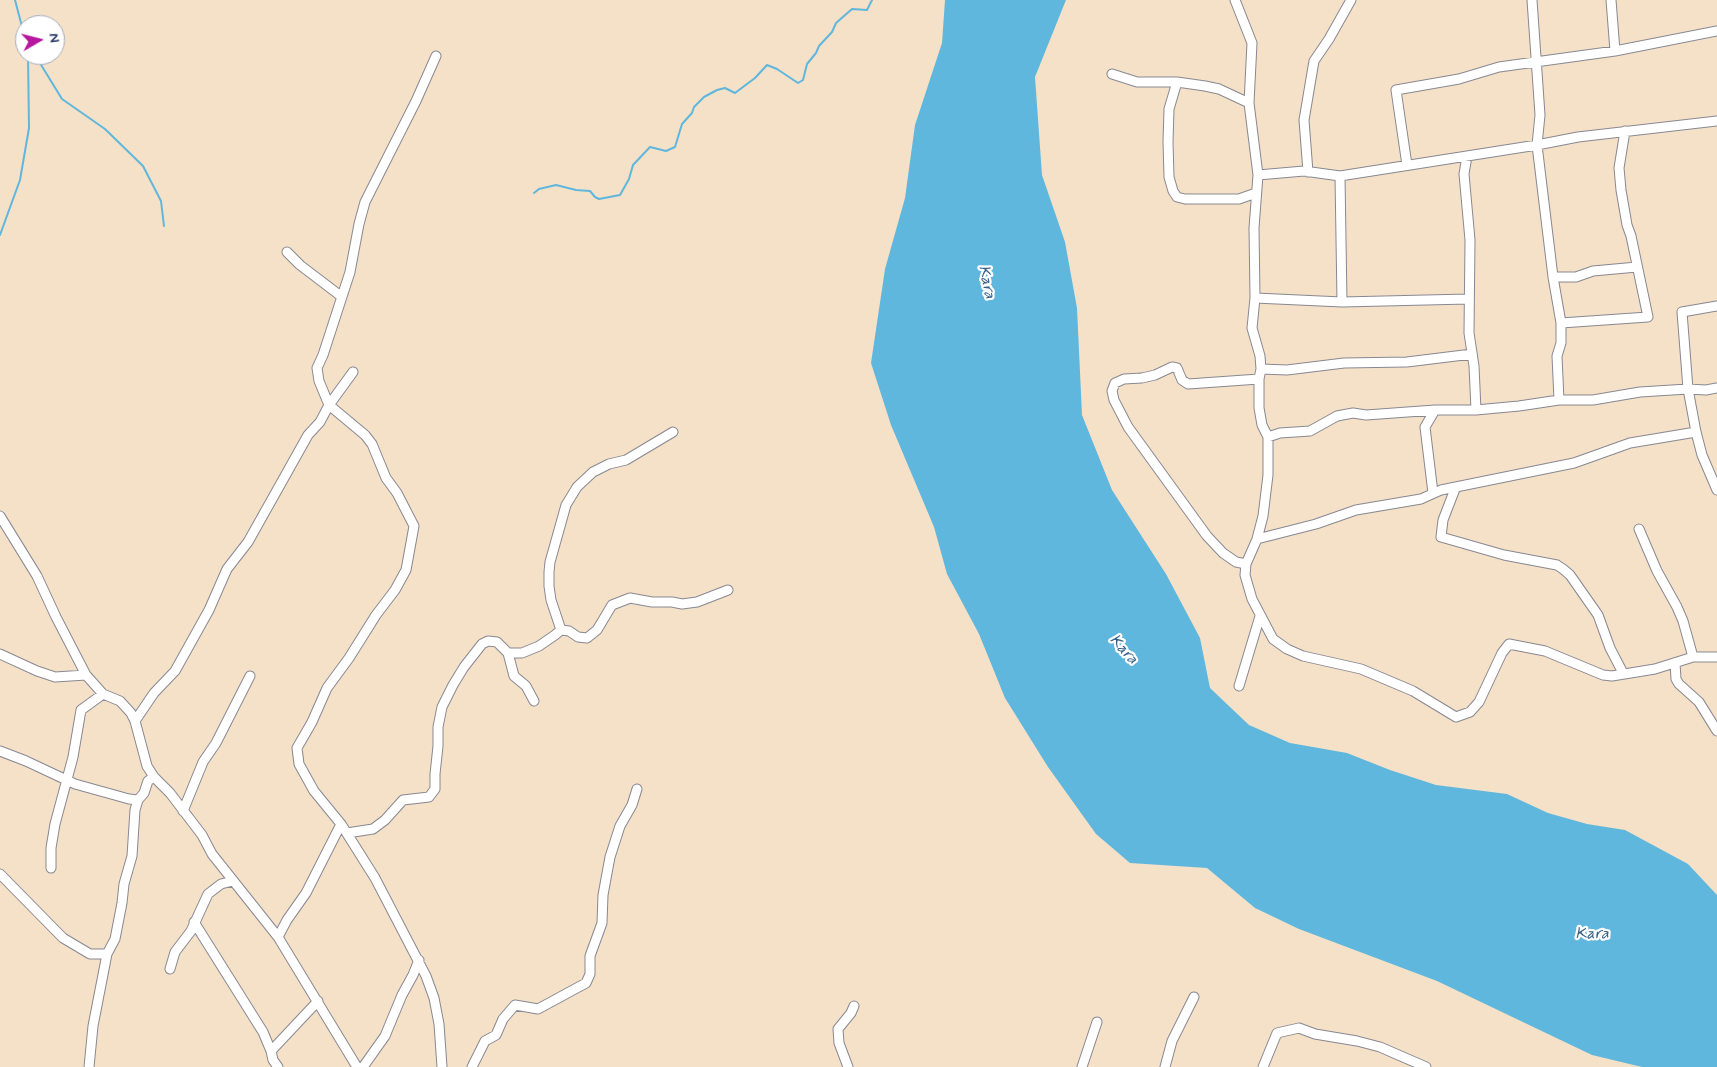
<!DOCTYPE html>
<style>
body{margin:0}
#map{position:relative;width:1717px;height:1067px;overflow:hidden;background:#f5e1c7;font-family:Mynerve,sans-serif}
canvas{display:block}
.north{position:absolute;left:15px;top:15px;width:50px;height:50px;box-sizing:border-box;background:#fff;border:1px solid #a4acbf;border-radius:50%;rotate:82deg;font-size:14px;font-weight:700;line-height:20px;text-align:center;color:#1b2f5e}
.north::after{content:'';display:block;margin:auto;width:18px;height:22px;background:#b5179e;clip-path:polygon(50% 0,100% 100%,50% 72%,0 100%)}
</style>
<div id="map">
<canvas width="1717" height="1067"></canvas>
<div class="north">N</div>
</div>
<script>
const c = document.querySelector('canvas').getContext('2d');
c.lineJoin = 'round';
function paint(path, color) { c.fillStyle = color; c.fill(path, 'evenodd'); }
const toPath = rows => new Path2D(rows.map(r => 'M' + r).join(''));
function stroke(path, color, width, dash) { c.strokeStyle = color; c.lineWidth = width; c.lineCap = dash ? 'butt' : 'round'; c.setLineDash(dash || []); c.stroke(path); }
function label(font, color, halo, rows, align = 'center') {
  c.font = font + ' Mynerve,sans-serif'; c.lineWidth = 4.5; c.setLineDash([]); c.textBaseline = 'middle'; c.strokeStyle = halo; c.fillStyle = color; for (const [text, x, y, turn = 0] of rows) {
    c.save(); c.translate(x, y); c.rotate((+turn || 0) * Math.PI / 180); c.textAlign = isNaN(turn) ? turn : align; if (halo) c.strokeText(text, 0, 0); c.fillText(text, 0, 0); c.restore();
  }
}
paint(toPath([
 [945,0,1066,0,1035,77,1042,175,1065,242,1077,308,1082,415,1112,490,1166,574,1200,638,1210,688,1249,725,1290,743,1347,753,1390,770,1436,785,1507,794,1548,813,1587,824,1625,830,1688,864,1717,895,1717,1067,1642,1067,1592,1055,1437,981,1299,929,1255,908,1207,868,1130,863,1096,834,1048,767,1005,698,979,634,947,574,934,527,891,425,871,363,885,269,905,198,915,125,942,43]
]), '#60b7dd');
stroke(toPath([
 [15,0,25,38],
 [35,55,62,99,105,129,143,166,161,201,164,226],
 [534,193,539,189,556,185,576,190,590,191,595,197,599,199,620,195,629,179,633,165,650,147,666,151,675,147,682,124,692,113,694,107,704,97,717,90,725,88,735,93,755,78,767,65,777,69,798,83,803,80,807,64,816,53,819,46,832,32,836,23,852,9,867,10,872,0],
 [0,235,20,180,29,128,28,55]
]), '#60b7dd', 2);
const minor = toPath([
 [1235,0,1252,43,1249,103,1258,175,1254,228,1255,298,1252,328,1260,356,1261,369,1259,379,1259,408,1262,425,1268,437,1268,475,1263,516,1257,539,1246,564,1245,575,1252,599,1273,639,1287,649,1303,656,1361,669,1413,691,1456,717,1470,712,1479,702,1502,653,1509,644,1545,651,1603,675,1612,676,1655,669,1693,657,1717,657],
 [1532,0,1540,115,1537,145,1553,277,1561,323,1561,343,1557,356,1559,400],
 [1611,0,1615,51],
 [1112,74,1137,82,1177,82,1205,86,1219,89,1249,103],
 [1177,82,1169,109,1168,142,1169,177,1173,191,1177,197,1185,199,1239,199,1256,193],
 [1467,156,1464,174,1470,240,1469,333,1474,366,1476,410],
 [1407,165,1396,90,1459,79,1499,67,1615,51,1717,31],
 [1308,172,1304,120,1314,61,1329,39,1351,0],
 [1258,175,1304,171,1340,176,1537,145,1578,137,1717,121],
 [1340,176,1342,302],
 [287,252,300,265,342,297],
 [1553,277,1576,277,1593,271,1637,267],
 [1255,298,1342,302,1468,299],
 [1717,306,1682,312,1688,389,1696,432,1702,455,1717,490],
 [1561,323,1648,317,1631,236,1627,225,1621,190,1619,168,1625,131],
 [1261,369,1287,370,1344,363,1407,362,1472,354],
 [353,372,329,405,365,435,372,444,386,478,397,493,414,526,406,570,395,590,376,615,349,658,327,688,312,722,297,748,299,764,314,791,341,824,375,878,426,976,434,998,439,1024,442,1067],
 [1268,437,1280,433,1310,431,1337,416,1353,413,1366,415,1435,410,1476,410,1519,406,1559,400,1593,400,1640,392,1688,389,1706,390,1717,388],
 [1455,489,1443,520,1441,537,1504,555,1557,565,1563,569,1570,575,1598,615,1610,648,1623,673],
 [1433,493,1425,427,1435,410],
 [0,516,37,576,56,617,86,675,103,694,120,701,131,713,135,721,147,766,154,777,170,793,202,835,212,854,278,937,357,1067],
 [1639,529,1657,571,1677,607,1683,621,1693,657],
 [1257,539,1316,524,1356,510,1421,499,1441,490,1574,463,1630,443,1696,432],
 [1246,564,1236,562,1223,553,1207,536,1128,427,1114,400,1112,391,1115,383,1124,379,1142,378,1155,375,1172,367,1177,368,1182,380,1188,384,1259,379],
 [561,630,551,600,549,586,549,572,550,562,566,505,577,487,593,472,609,464,626,460,673,432],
 [508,653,522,653,539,646,555,635,561,630,569,631,578,637,587,638,597,630,612,605,630,598,652,602,672,602,682,604,697,602,728,590],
 [0,654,37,671,55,677,86,675],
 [1675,663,1676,679,1679,684,1699,702,1717,731],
 [1239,686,1260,616],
 [135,721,154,693,175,671,209,610,227,569,248,542,308,435,320,422,329,405,319,381,317,368,323,355,350,272,359,224,365,202,416,101,436,56],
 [0,751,26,761,75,784,129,799,138,800],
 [183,811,203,762,216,743,250,676],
 [347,833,373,829,385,820,403,800,429,797,435,789,435,774,438,746,438,727,442,707,453,685,464,667,482,644,488,641,497,642,508,653,514,676,526,686,534,701],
 [51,868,51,848,55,824,73,757,81,710,103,694],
 [0,874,63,938,90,954,107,954],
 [194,922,263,1032,271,1051,273,1060,278,1067],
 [278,937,287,920,306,893,341,824],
 [170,969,175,952,191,931,208,894,221,884,233,881],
 [271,1051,318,1001],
 [89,1067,93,1026,107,954,115,939,122,903,124,884,132,856,135,810,138,800,144,793,148,781,154,777],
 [363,1067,385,1036,402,995,413,975,419,960],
 [472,1067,485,1041,496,1035,503,1019,515,1005,538,1009,586,983,590,974,590,956,602,923,603,895,610,857,620,826,632,805,637,789],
 [848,1067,839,1043,838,1029,851,1013,854,1006],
 [1082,1067,1097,1022],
 [1165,1067,1172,1041,1194,997],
 [1263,1067,1277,1033,1299,1028,1315,1034,1357,1041,1380,1047,1426,1067]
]);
stroke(minor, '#888892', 11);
stroke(minor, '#fff', 9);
label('italic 16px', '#335f8a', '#fff', [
 ["Kara",986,282,78],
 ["Kara",1123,650,48],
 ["Kara",1592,935]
]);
</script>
